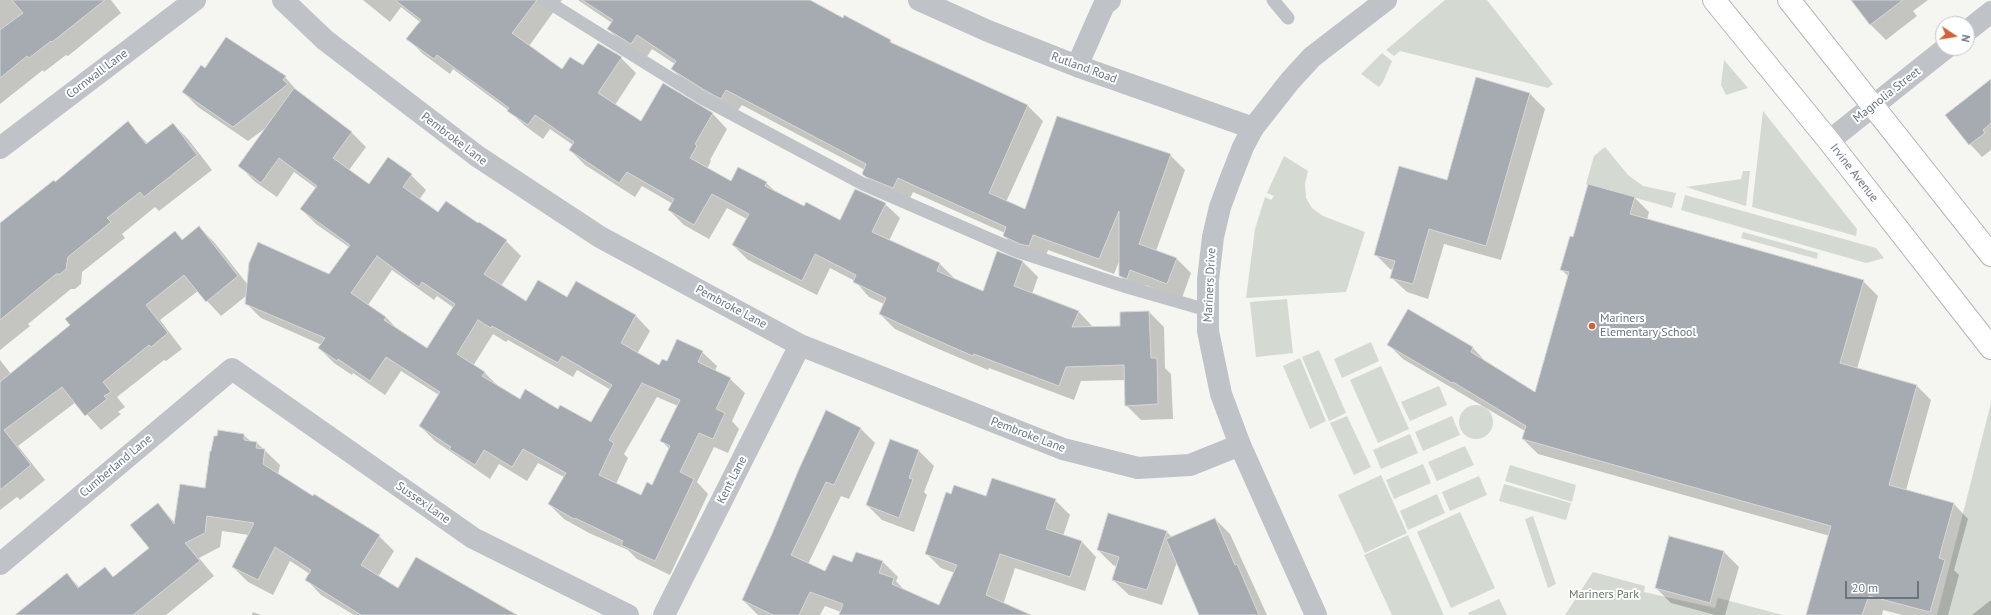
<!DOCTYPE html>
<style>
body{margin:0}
#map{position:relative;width:1991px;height:615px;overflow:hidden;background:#f5f5f2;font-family:"PT Sans",sans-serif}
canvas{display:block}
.north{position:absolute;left:1935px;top:16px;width:40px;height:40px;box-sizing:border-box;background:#fff;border:1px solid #c3c7cc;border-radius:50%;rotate:102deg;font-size:11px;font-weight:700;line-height:16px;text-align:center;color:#687480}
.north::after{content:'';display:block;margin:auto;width:14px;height:18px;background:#cf6038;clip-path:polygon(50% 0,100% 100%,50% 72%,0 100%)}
.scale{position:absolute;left:1845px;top:581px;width:74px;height:18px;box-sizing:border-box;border:2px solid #687480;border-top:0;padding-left:5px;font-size:12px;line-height:14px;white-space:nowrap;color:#687480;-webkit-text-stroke:3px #fff;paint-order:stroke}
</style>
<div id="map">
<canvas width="1991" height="615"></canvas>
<div class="north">N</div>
<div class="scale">20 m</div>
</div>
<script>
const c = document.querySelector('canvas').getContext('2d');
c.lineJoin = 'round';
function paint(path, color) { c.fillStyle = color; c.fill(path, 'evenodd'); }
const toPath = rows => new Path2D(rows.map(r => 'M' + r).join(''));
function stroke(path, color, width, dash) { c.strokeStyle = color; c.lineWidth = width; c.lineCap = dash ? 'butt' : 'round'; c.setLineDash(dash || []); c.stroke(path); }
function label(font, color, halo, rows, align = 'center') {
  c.font = font + ' "PT Sans",sans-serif'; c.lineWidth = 4; c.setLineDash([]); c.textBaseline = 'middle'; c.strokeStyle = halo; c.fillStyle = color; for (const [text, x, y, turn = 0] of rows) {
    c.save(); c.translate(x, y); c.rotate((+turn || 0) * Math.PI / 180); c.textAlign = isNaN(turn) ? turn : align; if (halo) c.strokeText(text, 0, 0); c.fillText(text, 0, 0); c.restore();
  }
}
paint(toPath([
 [1445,0,1487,0,1553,84,1548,88,1400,51,1394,56,1386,50],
 [1382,53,1392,61,1383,82,1379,87,1361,74],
 [1724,60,1748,88,1726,95,1721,85],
 [1763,111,1857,229,1856,236,1752,207],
 [1605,147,1628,175,1643,186,1676,193,1672,208,1586,184,1594,156],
 [1284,156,1308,171,1305,184,1306,198,1312,208,1323,216,1365,232,1346,292,1246,298,1255,229,1265,197,1271,200,1274,196,1267,193],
 [1743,171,1750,171,1746,206,1686,187,1741,179],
 [1685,195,1876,248,1884,258,1866,263,1681,210],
 [1743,232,1818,253,1817,259,1741,238],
 [1287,299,1293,353,1256,357,1250,302],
 [1371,342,1379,361,1342,378,1334,359],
 [1319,350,1346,413,1329,421,1302,357],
 [1300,358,1326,421,1310,429,1283,366],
 [1381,366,1409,429,1378,443,1350,380],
 [1439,386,1447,405,1410,421,1401,402],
 [1991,403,1991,615,1937,615],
 '1459 422a17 17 0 1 1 34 0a17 17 0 1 1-34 0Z',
 [1347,416,1371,467,1354,475,1330,423],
 [1452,416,1460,435,1423,451,1415,432],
 [1410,434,1418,453,1381,469,1373,450],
 [1465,446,1474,465,1437,481,1428,462],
 [1423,464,1431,483,1394,499,1386,480],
 [1510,465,1576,485,1572,502,1505,481],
 [1381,475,1407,533,1365,553,1338,495],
 [1479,476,1487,495,1450,511,1442,492],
 [1504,484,1571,503,1566,520,1499,501],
 [1437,494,1445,513,1408,530,1400,511],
 [1460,512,1495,588,1451,608,1417,532],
 [1533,516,1556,584,1548,588,1525,519],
 [1408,535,1442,611,1444,615,1392,615,1364,555],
 [1593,572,1645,586,1644,592,1715,608,1718,598,1783,615,1565,615],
 [1499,599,1507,615,1469,615,1468,613]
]), '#d4dad2');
paint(toPath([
 [0,0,111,0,121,13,68,56,66,55,44,72,43,70,0,104],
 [363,0,562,0,529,46,563,71,621,58,636,73,615,105,642,122,663,85,713,114,727,129,710,160,711,161,707,169,731,183,766,183,776,192,805,208,841,221,885,204,900,218,889,241,940,264,955,279,984,292,998,252,1023,262,1038,277,1032,294,1078,311,1093,327,1121,327,1149,312,1164,327,1165,368,1171,374,1173,419,1141,420,1126,405,1125,380,1081,381,1074,400,989,368,988,370,934,347,895,329,880,314,884,304,869,297,855,281,830,268,817,295,748,260,733,245,747,219,727,208,709,239,684,225,669,210,673,204,642,186,635,197,585,165,570,150,573,145,550,129,543,139,524,125,508,110,453,69,450,74,423,54,408,39,420,22,401,7,390,22],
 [578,0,808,0,890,41,895,46,1028,106,1043,121,1006,202,1025,210,1170,155,1185,170,1156,251,1176,258,1191,273,1182,298,1145,285,1142,293,1135,291,1120,276,1120,259,1114,274,1048,250,1044,261,1019,251,1004,236,1005,233,913,192,908,202,878,189,863,174,865,170,742,105,736,113,687,84,672,69,675,64,652,49,646,58,623,44,608,29,612,23],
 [1852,0,1928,0,1913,11,1917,16,1886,40,1871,25],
 [206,69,285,77,299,93,351,132,366,147,349,170,370,185,389,159,411,175,426,190,419,200,439,214,478,224,506,241,521,256,501,286,526,303,567,298,576,282,636,316,650,331,637,354,660,366,702,352,717,366,715,371,730,379,745,393,732,421,739,429,728,453,714,447,697,482,708,494,670,575,637,559,628,550,589,533,564,519,549,504,564,477,538,463,527,481,499,464,490,479,435,441,420,426,439,395,401,371,385,395,353,373,352,375,334,363,319,348,322,345,261,318,246,303,246,296,221,316,198,291,160,320,182,349,166,361,164,360,117,397,125,407,118,412,121,414,101,430,76,402,18,446,45,480,20,500,17,497,0,510,0,360,11,374,72,326,175,232,183,240,199,227,214,242,248,285,330,276,349,247,316,224,301,209,316,188,294,172,277,197,254,181,240,166,267,127,248,141,198,107,183,92],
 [392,270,434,300,437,296,454,308,427,350,399,331,386,317,368,305],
 [493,334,506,342,508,340,573,377,577,370,611,390,591,423,558,411,520,400,499,387,484,372,473,366],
 [657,397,678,406,662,441,670,450,653,487,642,496,616,484,628,458,624,454],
 [1991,79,1991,150,1982,157,1970,144,1947,115],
 [1530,94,1545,109,1501,260,1444,244,1428,299,1407,292,1391,277,1393,270,1390,269,1375,254,1447,181],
 [128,123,148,144,173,124,188,139,212,170,159,211,155,207,122,234,125,238,82,272,81,284,75,289,71,289,28,324,30,326,0,350,0,224,55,183],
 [1635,198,1649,212,1647,220,1863,281,1878,296,1857,369,1916,385,1931,400,1906,490,1954,504,1968,519,1954,570,1959,575,1948,615,1902,615,1883,610,1882,615,1807,615,1830,536,1538,454,1523,439,1525,431,1403,359,1388,344,1409,310,1473,348,1487,363,1536,394,1569,277,1562,270,1574,238],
 [860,428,875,443,849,499,841,496,808,564,825,572,853,563,857,553,883,562,898,577,896,581,906,592,940,607,955,573,941,568,927,554,952,495,1055,500,1070,515,1063,536,1082,542,1096,557,1085,591,1015,568,1003,605,1013,615,840,615,841,612,825,606,820,615,758,615,743,600],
 [244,435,251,442,257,443,280,465,278,475,313,498,314,495,379,536,394,551,378,577,398,589,509,615,354,615,321,595,307,580,310,574,290,561,273,595,248,582,233,567,249,535,222,531,220,547,199,558,214,576,166,615,18,615,67,574,80,588,105,568,114,578,151,548,158,504,175,523,205,489],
 [919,451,934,466,924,492,927,495,914,532,882,520,867,505],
 [1215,519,1230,534,1267,615,1200,615,1177,562,1162,605,1129,595,1113,580,1118,567,1113,565,1098,550,1167,532,1172,537],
 [1724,552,1739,567,1725,615,1715,615,1671,603,1656,588],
 [1991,600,1991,615,1972,615],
 [253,612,261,615,252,615]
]), '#0003');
const building = toPath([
 [12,0,105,0,52,42,51,41,29,58,27,56,0,78,0,30,23,13,12,0],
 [395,0,537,0,512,33,562,69,570,57,583,65,598,43,622,57,598,93,641,121,663,83,713,113,695,144,697,146,690,158,731,181,738,167,767,182,765,186,804,206,806,202,840,220,855,189,886,203,872,232,940,263,937,271,983,291,997,251,1023,261,1014,286,1079,311,1072,327,1120,326,1120,312,1149,311,1151,358,1157,358,1158,404,1125,406,1124,365,1066,367,1059,386,974,354,973,356,918,332,879,314,886,298,853,282,856,275,815,254,802,281,732,245,749,214,712,194,694,225,668,210,674,199,627,172,619,183,569,150,574,142,535,115,528,125,507,111,509,108,437,55,434,59,406,39,421,20,395,0],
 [582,0,810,0,843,18,844,15,891,40,890,42,1028,105,989,193,1025,209,1057,116,1171,154,1139,244,1177,258,1167,284,1130,270,1127,279,1119,276,1119,211,1099,259,1033,235,1029,246,1020,244,1003,236,1006,227,915,186,898,178,893,188,866,177,862,174,866,164,726,90,721,99,706,91,671,69,676,61,637,35,631,44,607,29,613,20,582,0],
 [1851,0,1903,0,1870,25,1851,0],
 [226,37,286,76,283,80,288,84,233,127,182,92,201,65,205,68,226,37],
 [1476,77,1530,93,1486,246,1429,229,1413,284,1390,278,1395,261,1374,255,1399,166,1447,180,1476,77],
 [1991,79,1991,123,1983,130,1985,133,1969,145,1945,115,1991,79],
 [294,88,352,132,333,158,369,184,388,157,412,174,403,187,438,212,446,201,478,223,479,222,507,240,484,274,526,301,538,280,567,297,576,281,636,315,621,343,659,365,662,359,667,361,677,339,703,351,698,362,731,378,716,409,725,413,713,439,699,433,680,472,694,479,655,561,621,545,623,541,575,518,574,519,548,504,566,473,523,449,512,467,484,450,475,465,449,449,451,447,419,426,440,392,386,357,370,381,338,359,337,361,318,348,325,338,245,304,249,263,258,242,329,274,350,245,300,209,317,186,279,158,261,183,238,166,294,88],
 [377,256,419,287,422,282,455,304,427,348,384,320,386,317,351,293,377,256],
 [478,320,491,328,492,326,558,363,562,356,612,385,591,422,560,405,558,409,525,389,520,399,482,376,485,372,457,354,478,320],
 [642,383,680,400,660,441,670,446,652,485,647,482,641,495,599,475,614,443,609,440,642,383],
 [128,121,146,144,173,123,197,155,144,197,140,192,107,218,111,222,68,257,66,269,60,274,56,274,0,320,0,223,54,180,55,182,128,121],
 [1588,184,1635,197,1630,214,1864,280,1840,363,1917,385,1889,485,1954,503,1939,558,1945,560,1930,612,1869,596,1862,615,1806,615,1831,526,1522,439,1526,426,1453,382,1452,383,1387,345,1408,309,1473,347,1471,352,1535,392,1569,272,1560,270,1570,236,1573,237,1588,184],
 [199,226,238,276,206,302,184,275,146,305,168,333,151,347,149,345,103,382,111,392,104,396,107,399,85,416,62,387,4,430,31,465,0,490,0,382,70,325,65,319,175,231,182,240,199,226],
 [826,410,861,428,834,485,826,482,791,555,825,571,833,555,852,562,856,552,883,561,879,573,894,578,892,584,939,605,957,565,925,554,946,492,951,494,954,485,986,496,992,478,1056,499,1046,529,1082,541,1070,577,1000,554,986,595,1031,615,839,615,843,604,810,592,799,615,773,615,742,600,772,534,799,469,826,410],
 [218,430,244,434,244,440,257,442,256,448,265,449,263,464,313,496,314,494,380,535,361,565,398,588,416,557,517,615,361,615,305,580,311,570,275,547,258,580,232,567,254,523,207,516,205,533,185,543,200,561,133,615,15,615,67,573,78,588,105,567,113,577,149,548,130,525,158,503,174,524,180,484,205,488,210,451,211,451,214,436,217,436,218,430],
 [890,439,919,450,909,478,913,479,899,518,866,505,890,439],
 [1108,513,1167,531,1147,590,1112,580,1119,557,1097,550,1108,513],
 [1215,518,1235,565,1237,564,1259,615,1199,615,1166,539,1215,518],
 [1669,536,1724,551,1710,603,1655,588,1669,536]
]);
paint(building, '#a5abb1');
stroke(building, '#d7d7d5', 1);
const secondary = toPath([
 [1714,0,1829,141,1991,348],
 [1789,0,1991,255]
]);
stroke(secondary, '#b2b6ba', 24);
stroke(toPath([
 [545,0,702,98,863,184,1017,251,1127,287,1207,310],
 [1273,0,1288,18]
]), '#bfc2c6', 13);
stroke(toPath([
 [283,0,325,40,477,156,600,237,800,345,1063,449,1138,468,1190,465,1240,445],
 [919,0,988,31,1077,66,1253,128],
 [1967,31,1991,12],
 [1077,66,1104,5,1110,0],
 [1829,141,1946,48],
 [0,148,195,0],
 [0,564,232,369,473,538,628,615],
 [664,615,800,345]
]), '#bfc2c6', 22);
stroke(toPath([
 [1316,615,1240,445,1221,394,1208,331,1208,280,1213,237,1220,207,1230,180,1243,147,1253,128,1290,81,1312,57,1386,0]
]), '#bfc2c6', 22);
stroke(secondary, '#fff', 22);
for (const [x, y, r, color] of [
 [1592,326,4,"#cf6038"]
]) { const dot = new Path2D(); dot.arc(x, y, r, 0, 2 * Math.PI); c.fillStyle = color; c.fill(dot); stroke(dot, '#fff', 1.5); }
label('12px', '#687480', '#fff', [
 ["Rutland Road",1084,68,20],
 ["Cornwall Lane",97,74,-37],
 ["Magnolia Street",1887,95,-38],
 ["Pembroke Lane",454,139,37],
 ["Irvine Avenue",1854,173,52],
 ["Mariners Drive",1210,285,-87],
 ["Pembroke Lane",731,307,28],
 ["Pembroke Lane",1028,435,21],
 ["Cumberland Lane",116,466,-40],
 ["Kent Lane",732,480,-63],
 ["Sussex Lane",423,503,35]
]);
label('12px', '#687480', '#fff', [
 ["Mariners",1600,319],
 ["Elementary School",1600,333]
], 'left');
label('12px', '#697866', '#fff', [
 ["Mariners Park",1604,595]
]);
</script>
